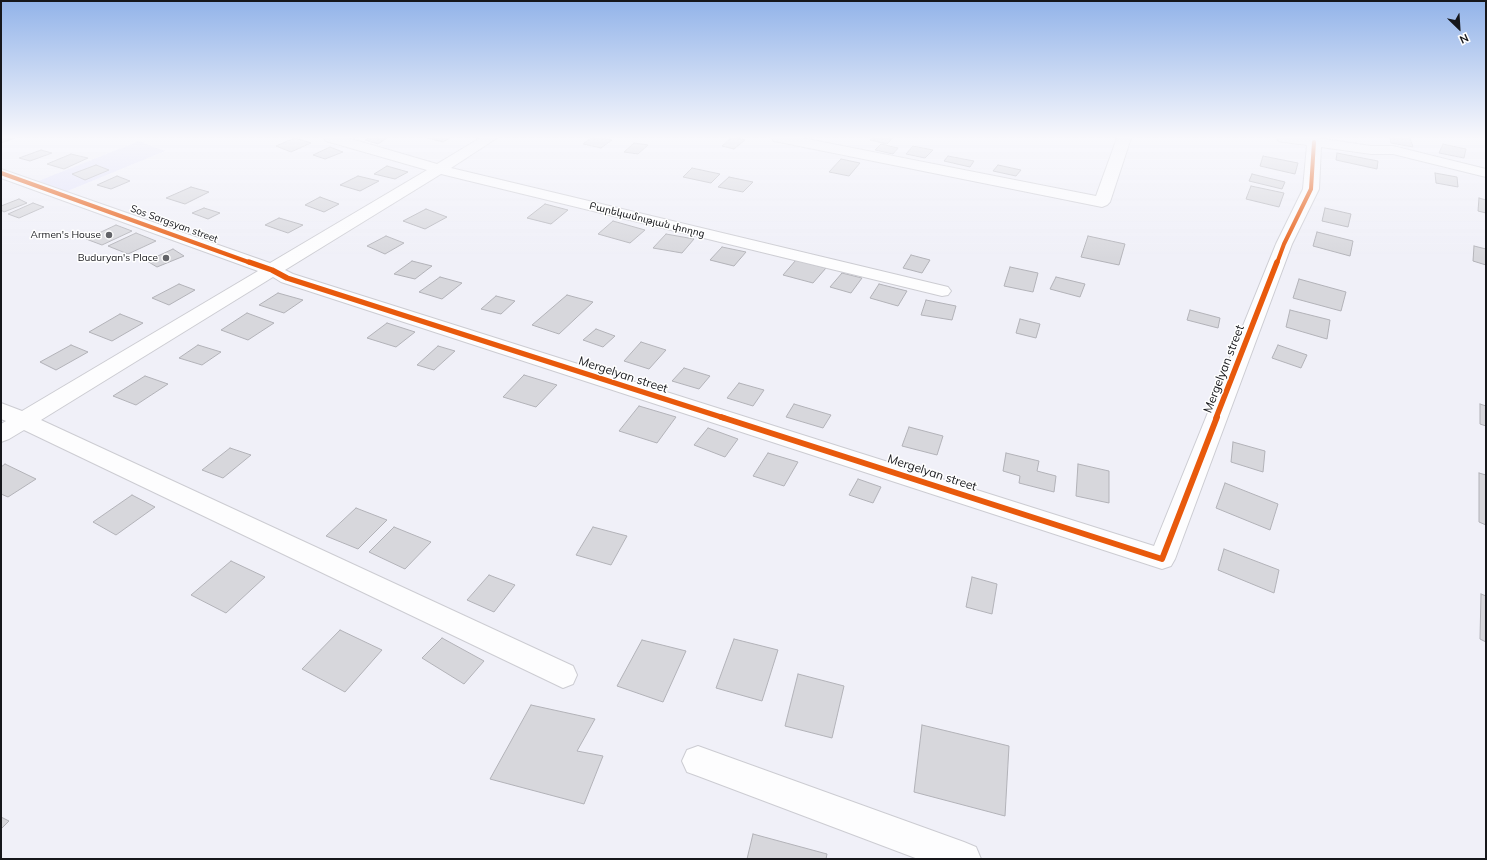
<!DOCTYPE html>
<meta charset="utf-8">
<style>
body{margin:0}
#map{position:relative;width:1487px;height:860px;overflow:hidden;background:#f0f0f8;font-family:Mulish,sans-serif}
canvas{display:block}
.frame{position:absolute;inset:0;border:2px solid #16171b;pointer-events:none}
.north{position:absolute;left:1439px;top:8px;width:40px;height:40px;-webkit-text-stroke:3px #fff;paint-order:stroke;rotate:155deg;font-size:11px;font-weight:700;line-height:16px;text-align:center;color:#16171b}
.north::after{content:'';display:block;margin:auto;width:14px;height:18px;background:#16171b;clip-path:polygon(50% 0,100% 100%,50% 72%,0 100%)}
</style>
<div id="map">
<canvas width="1487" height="860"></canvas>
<div class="frame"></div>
<div class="north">N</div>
</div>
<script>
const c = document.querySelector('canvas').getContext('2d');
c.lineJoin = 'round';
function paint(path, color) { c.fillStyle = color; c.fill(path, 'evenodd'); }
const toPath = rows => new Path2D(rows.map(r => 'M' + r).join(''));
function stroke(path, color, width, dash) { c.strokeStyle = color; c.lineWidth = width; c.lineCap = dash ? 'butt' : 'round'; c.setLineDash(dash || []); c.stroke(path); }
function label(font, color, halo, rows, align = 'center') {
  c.font = font + ' Mulish,"Noto Sans Armenian",sans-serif'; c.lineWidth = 3; c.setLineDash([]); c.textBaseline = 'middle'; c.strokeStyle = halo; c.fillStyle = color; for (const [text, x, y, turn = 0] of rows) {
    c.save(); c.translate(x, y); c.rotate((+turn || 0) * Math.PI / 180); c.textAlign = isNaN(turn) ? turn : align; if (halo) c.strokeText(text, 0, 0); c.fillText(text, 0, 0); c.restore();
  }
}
paint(toPath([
 [139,141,165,151,65,192,36,182]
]), '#e2e2fa');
const building = toPath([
 [1,138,15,138,1,143,1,138],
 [295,138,311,143,291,152,276,146,295,138],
 [369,138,387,138,378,144,365,140,369,138],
 [428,138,450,138,443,142,428,138],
 [591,138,603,138,612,140,601,148,583,144,591,138],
 [731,138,737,138,745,140,734,149,722,146,731,138],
 [872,138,893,138,887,144,870,140,872,138],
 [1390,138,1410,138,1413,147,1391,143,1390,138],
 [634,143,648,145,638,154,624,152,634,143],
 [881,144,898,148,893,154,875,150,881,144],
 [1443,144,1466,149,1464,158,1439,153,1443,144],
 [913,146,933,150,925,158,906,154,913,146],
 [330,147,343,152,325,159,313,155,330,147],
 [41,150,52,153,30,161,19,158,41,150],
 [1337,153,1378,161,1377,169,1336,160,1337,153],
 [71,154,88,158,64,169,47,164,71,154],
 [948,156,974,161,970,167,944,161,948,156],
 [1263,156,1298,163,1295,174,1260,166,1263,156],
 [841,159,860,163,849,176,829,172,841,159],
 [96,165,109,170,85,180,72,174,96,165],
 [998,165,1021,170,1016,176,993,171,998,165],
 [387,166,408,172,395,179,374,174,387,166],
 [692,168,720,174,711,183,683,177,692,168],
 [1435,173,1457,177,1458,187,1436,183,1435,173],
 [1252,174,1285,182,1282,189,1249,181,1252,174],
 [117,176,130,181,111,189,97,185,117,176],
 [358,176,379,181,360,191,340,185,358,176],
 [729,177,753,182,743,192,718,187,729,177],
 [1251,186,1284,193,1279,207,1246,199,1251,186],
 [191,187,209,192,185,204,166,198,191,187],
 [320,197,339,204,324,212,305,205,320,197],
 [1479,198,1486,200,1486,213,1478,211,1479,198],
 [19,199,27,203,4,212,1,210,1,206,19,199],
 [33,203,44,207,19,218,8,214,33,203],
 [545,204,568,210,551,224,527,218,545,204],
 [204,208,220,213,208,219,192,213,204,208],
 [1325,208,1351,214,1348,227,1322,221,1325,208],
 [426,209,447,217,425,229,403,221,426,209],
 [279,218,303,225,288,233,265,225,279,218],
 [613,221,645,230,630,243,598,234,613,221],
 [116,225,132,231,102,245,86,239,116,225],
 [1317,232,1353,241,1350,256,1313,246,1317,232],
 [136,233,156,241,128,254,108,246,136,233],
 [666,234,694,239,682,253,653,248,666,234],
 [386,236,404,243,385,254,367,246,386,236],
 [1088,236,1125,244,1119,265,1081,257,1088,236],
 [1474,246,1486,249,1486,265,1473,261,1474,246],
 [722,247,746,252,734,266,710,260,722,247],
 [173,249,184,256,157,267,147,261,173,249],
 [911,255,930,260,922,273,903,268,911,255],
 [796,260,826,268,813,283,783,275,796,260],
 [412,261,432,266,415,279,394,274,412,261],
 [1010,267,1038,273,1033,292,1004,286,1010,267],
 [842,273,862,278,851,293,830,287,842,273],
 [440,277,462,283,442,299,419,292,440,277],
 [1056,277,1085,284,1080,297,1050,289,1056,277],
 [1299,279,1346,292,1341,311,1293,298,1299,279],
 [179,284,195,290,169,305,152,298,179,284],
 [879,284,907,291,898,306,870,298,879,284],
 [278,293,303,300,284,313,259,305,278,293],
 [567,295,593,302,559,334,532,325,567,295],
 [496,296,515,301,501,314,481,309,496,296],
 [926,300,956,306,952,320,921,315,926,300],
 [1190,310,1220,318,1218,328,1187,320,1190,310],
 [1290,310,1330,320,1327,339,1286,327,1290,310],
 [247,313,274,323,248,340,221,330,247,313],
 [120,314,143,323,112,341,89,332,120,314],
 [1020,319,1040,324,1036,338,1016,333,1020,319],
 [387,323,415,332,396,347,367,338,387,323],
 [596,329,615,336,603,347,583,340,596,329],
 [641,342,666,350,649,369,624,361,641,342],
 [71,345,88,352,56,370,40,362,71,345],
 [198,345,221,352,202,365,179,358,198,345],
 [1278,345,1307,355,1301,368,1272,358,1278,345],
 [438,346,455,351,434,370,417,365,438,346],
 [684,368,710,376,699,389,672,381,684,368],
 [524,375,557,385,536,407,503,397,524,375],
 [145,376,168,384,136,405,113,396,145,376],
 [739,383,764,390,753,406,727,398,739,383],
 [794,404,831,415,823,428,786,417,794,404],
 [1480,404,1486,406,1486,426,1480,424,1480,404],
 [639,406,676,417,657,443,619,431,639,406],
 [909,427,943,436,937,455,902,446,909,427],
 [708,428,738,439,725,457,694,445,708,428],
 [1233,442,1265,451,1263,472,1231,462,1233,442],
 [230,448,251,455,223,478,202,470,230,448],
 [768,453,798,462,784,486,753,476,768,453],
 [1006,453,1039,461,1037,471,1056,476,1054,492,1019,483,1020,476,1003,471,1006,453],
 [5,464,36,479,8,497,1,494,1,467,5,464],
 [1078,464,1109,471,1109,503,1076,496,1078,464],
 [1479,473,1486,475,1486,525,1479,522,1479,473],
 [858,479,881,487,873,503,849,495,858,479],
 [1225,483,1278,504,1270,530,1216,508,1225,483],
 [132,495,155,507,116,535,93,522,132,495],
 [356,508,387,520,358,549,326,536,356,508],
 [394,527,431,542,405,569,369,552,394,527],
 [593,527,627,536,611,565,576,555,593,527],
 [1224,549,1279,570,1274,593,1218,570,1224,549],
 [231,561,265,577,226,613,191,595,231,561],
 [489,575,515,585,494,612,467,600,489,575],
 [972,577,997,584,992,614,966,607,972,577],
 [1481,594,1486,596,1486,642,1480,639,1481,594],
 [340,630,382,650,345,692,302,669,340,630],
 [442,638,484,661,464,684,422,658,442,638],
 [734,639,778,650,762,701,716,688,734,639],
 [642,640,686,651,663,702,617,686,642,640],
 [798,674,844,686,832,738,785,726,798,674],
 [531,705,595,719,577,751,603,756,584,804,490,779,531,705],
 [922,725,1009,746,1005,816,914,792,922,725],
 [1,817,9,821,1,829,1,817],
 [753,834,827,854,826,859,747,859,753,834]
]);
paint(building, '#d7d7dc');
stroke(building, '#b2b2b8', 1);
const minor = toPath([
 [324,138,348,138,437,164,480,138,497,138,451,168,948,287,951,291,948,295,942,296,441,174,285,270,293,274,1154,546,1276,244,1303,189,1307,145,1284,142,1279,141,1277,138,1317,138,1371,146,1393,146,1486,169,1486,177,1393,154,1371,154,1321,147,1319,189,1292,244,1175,559,1171,566,1162,569,281,282,273,277,41,420,573,666,577,675,573,684,563,688,24,430,9,439,1,442,1,424,6,421,1,419,1,403,22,411,258,271,1,178,1,169,270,263,427,170,326,141,324,138],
 [772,138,802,138,1096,196,1117,138,1131,138,1110,202,1107,205,1102,207,779,142,774,141,772,138],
 [698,746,964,842,976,847,981,859,918,859,698,776,687,772,682,761,687,750,698,746]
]);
stroke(minor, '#ccccd2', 2);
paint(minor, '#fdfdfe');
stroke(toPath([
 [1,173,251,263],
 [1277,263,1284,244,1311,189,1314,142]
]), '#e8590c', 4);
stroke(toPath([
 [249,262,272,270,287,278,724,418],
 [1216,418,1277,262]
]), '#e8590c', 5.5);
stroke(toPath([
 [721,417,1162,559,1217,417]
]), '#e8590c', 6);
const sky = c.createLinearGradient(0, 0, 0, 259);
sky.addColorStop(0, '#92b3e9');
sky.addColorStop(0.53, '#f8f8fc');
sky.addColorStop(1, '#f8f8fc00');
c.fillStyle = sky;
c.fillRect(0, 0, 1487, 259);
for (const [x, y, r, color] of [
 [109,235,4,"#626368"],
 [166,258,4,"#626368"]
]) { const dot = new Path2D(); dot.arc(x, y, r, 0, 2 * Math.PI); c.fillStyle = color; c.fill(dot); stroke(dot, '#fff', 1.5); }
label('10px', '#16171b', '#fff', [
 ["Բարեկամության փողոց",647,220,14],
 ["Sos Sargsyan street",174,224,20]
]);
label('10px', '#16171b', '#fff', [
 ["Armen's House",101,235],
 ["Buduryan's Place",158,258]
], 'right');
label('12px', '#16171b', '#fff', [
 ["Mergelyan street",1224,369,-69],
 ["Mergelyan street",623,375,18],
 ["Mergelyan street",932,473,18]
]);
</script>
